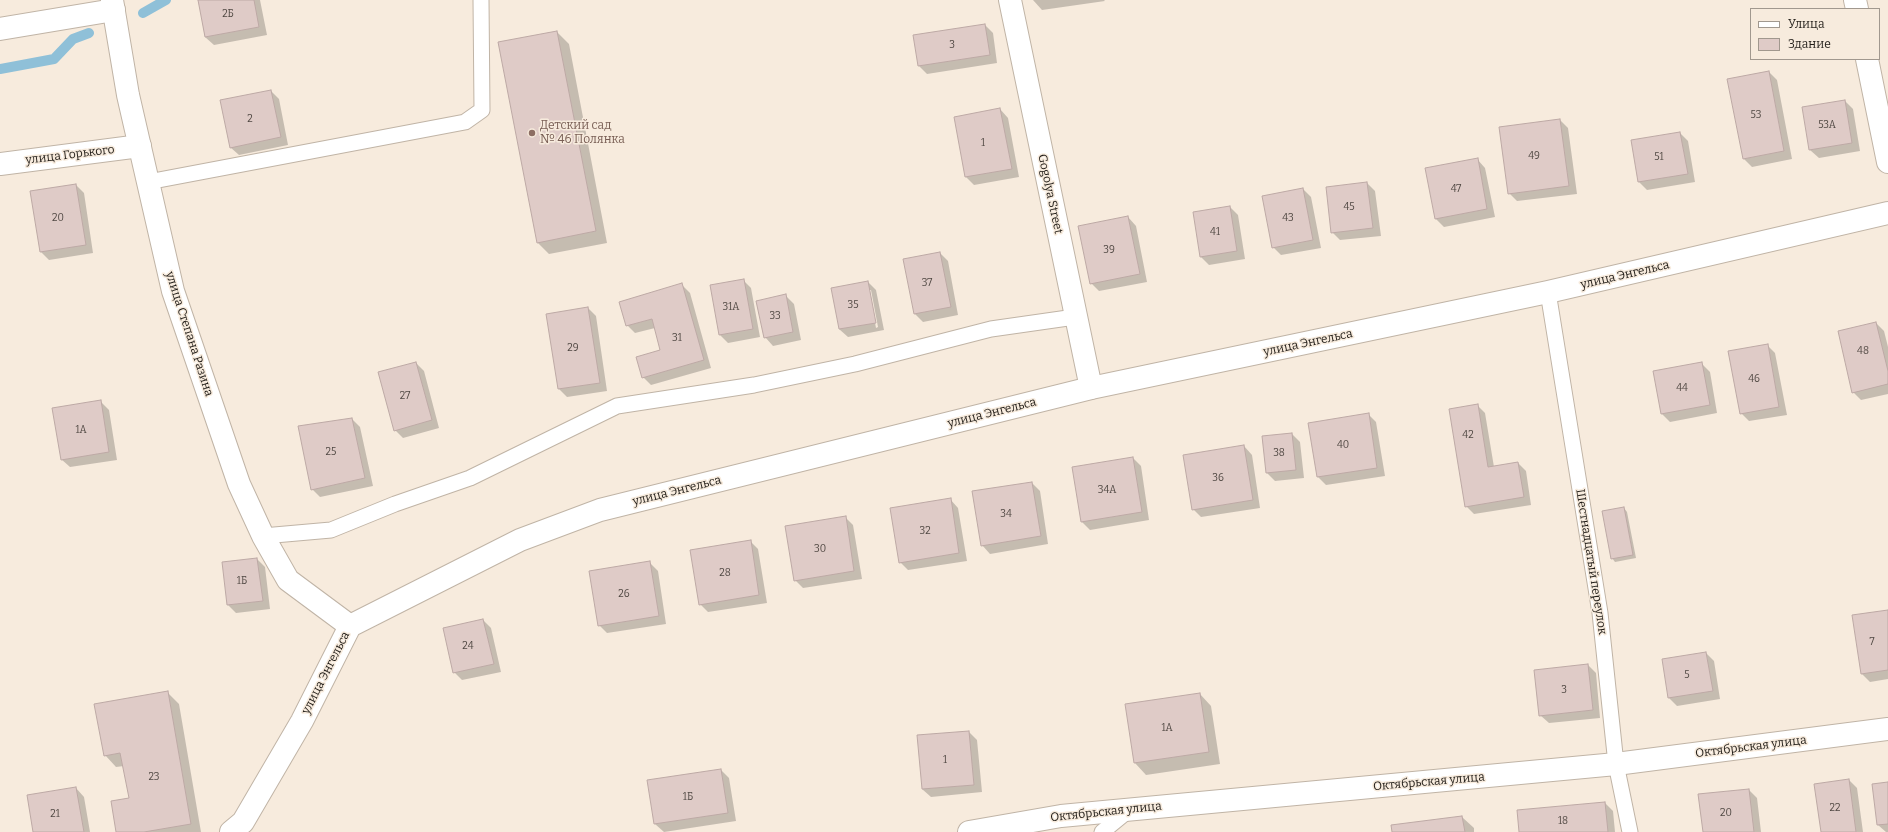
<!DOCTYPE html>
<meta charset="utf-8">
<style>
body{margin:0}
#map{position:relative;width:1888px;height:832px;overflow:hidden;background:#f7ebdd;font-family:Bitter,serif}
canvas{display:block}
.legend{position:absolute;left:1750px;top:8px;width:130px;height:52px;box-sizing:border-box;background:#f7ebdd;border:1px solid #a1988e;margin:0;padding:5px 7px;list-style:none;font-size:12px;color:#201c17}
.legend li{display:flex;align-items:center;gap:8px;height:20px}
.legend b{width:20px;border:1px solid #a1988e}
</style>
<div id="map">
<canvas width="1888" height="832"></canvas>
<ul class="legend">
<li><b style="height:5px;background:#fff"></b>Улица</li>
<li><b style="height:11px;background:#dfcbc7"></b>Здание</li>
</ul>
</div>
<script>
const c = document.querySelector('canvas').getContext('2d');
c.lineJoin = 'round';
function paint(path, color) { c.fillStyle = color; c.fill(path, 'evenodd'); }
const toPath = rows => new Path2D(rows.map(r => 'M' + r).join(''));
function stroke(path, color, width, dash) { c.strokeStyle = color; c.lineWidth = width; c.lineCap = dash ? 'butt' : 'round'; c.setLineDash(dash || []); c.stroke(path); }
function label(font, color, halo, rows, align = 'center') {
  c.font = font + ' Bitter,serif'; c.lineWidth = 3; c.setLineDash([]); c.textBaseline = 'middle'; c.strokeStyle = halo; c.fillStyle = color; for (const [text, x, y, turn = 0] of rows) {
    c.save(); c.translate(x, y); c.rotate((+turn || 0) * Math.PI / 180); c.textAlign = isNaN(turn) ? turn : align; if (halo) c.strokeText(text, 0, 0); c.fillText(text, 0, 0); c.restore();
  }
}
paint(toPath([
 [199,0,260,0,267,35,214,45,205,37],
 [1033,0,1104,0,1105,1,1042,10],
 [985,25,993,33,997,63,927,74,919,66,914,36],
 [557,32,569,44,607,243,549,254,537,242],
 [1769,72,1777,80,1792,159,1752,167,1744,159],
 [271,91,279,99,288,145,239,155,230,147],
 [1845,101,1853,109,1860,151,1819,158,1810,150],
 [1000,109,1008,118,1019,177,974,185,966,177],
 [1560,120,1568,128,1577,194,1517,201,1509,193],
 [1680,133,1688,141,1695,182,1647,190,1639,182],
 [1477,159,1485,168,1495,217,1444,227,1435,218],
 [1367,183,1375,191,1381,236,1340,240,1332,232],
 [76,185,84,193,93,253,49,260,41,252],
 [1303,189,1311,197,1321,248,1281,255,1273,247],
 [1230,207,1238,215,1245,259,1209,265,1201,257],
 [1128,217,1136,226,1147,282,1099,291,1091,283],
 [940,253,948,261,958,315,923,322,915,314],
 [743,280,751,288,760,337,728,343,720,335],
 [868,282,876,290,884,330,848,337,839,329],
 [869,290,871,290,878,327,876,328],
 [682,285,690,293,711,368,651,385,643,377,662,351,655,328,635,333,627,325],
 [785,295,794,304,801,340,773,346,765,337],
 [588,308,596,316,607,391,567,397,559,389],
 [1876,323,1884,331,1888,347,1888,394,1861,400,1853,392],
 [1767,345,1775,353,1787,415,1749,421,1741,413],
 [416,363,424,371,439,428,403,438,395,430],
 [1702,364,1710,372,1717,413,1670,422,1662,414],
 [101,402,109,410,117,460,70,467,61,459],
 [1477,405,1485,413,1494,467,1518,463,1526,471,1531,505,1474,514,1466,506],
 [1368,414,1376,422,1385,476,1326,485,1318,477,1310,424],
 [352,419,360,427,373,486,320,497,312,489],
 [1292,434,1300,442,1304,478,1275,481,1267,473],
 [1244,446,1252,455,1260,508,1201,517,1193,509],
 [1133,458,1141,466,1149,520,1090,530,1082,522],
 [1032,483,1040,491,1048,544,990,554,982,545],
 [950,499,958,508,967,561,908,570,900,562],
 [1624,508,1627,512,1636,558,1615,562,1612,558],
 [845,517,853,525,862,579,803,588,795,580],
 [750,541,758,549,767,603,708,612,700,604],
 [257,559,265,567,270,609,236,613,228,605],
 [650,563,658,571,666,624,607,633,599,625],
 [1888,611,1888,679,1870,682,1862,674],
 [483,620,491,628,501,672,462,680,454,672],
 [1706,653,1714,661,1720,699,1677,706,1669,698,1663,660],
 [1588,665,1596,673,1600,718,1549,723,1540,715],
 [167,692,179,704,201,832,117,832,130,798,124,766,116,767,105,755],
 [1200,694,1211,706,1220,764,1146,775,1135,763,1126,705],
 [969,732,977,740,982,792,931,797,922,789],
 [721,770,729,778,736,821,664,832,655,824,649,781],
 [1849,780,1857,788,1863,832,1822,832],
 [1888,783,1888,832,1886,832,1878,825],
 [76,788,84,797,90,832,34,832],
 [1749,790,1757,798,1761,832,1704,832],
 [1605,803,1613,811,1615,832,1520,832],
 [1462,817,1474,828,1474,832,1393,832]
]), '#0003');
stroke(toPath([
 [143,13,166,0],
 [0,69,54,59,73,39,89,33]
]), '#8fc0d8', 10);
const building = toPath([
 [198,0,254,0,259,27,205,37,198,0],
 [985,24,990,55,918,66,913,35,985,24],
 [557,31,596,231,537,243,498,42,557,31],
 [1769,71,1784,151,1743,159,1727,79,1769,71],
 [271,90,281,137,230,148,220,100,271,90],
 [1845,100,1852,143,1809,150,1802,107,1845,100],
 [1000,108,1012,169,965,177,954,117,1000,108],
 [1560,119,1569,186,1508,194,1499,127,1560,119],
 [1680,132,1688,174,1638,182,1631,140,1680,132],
 [1478,158,1487,209,1435,219,1425,168,1478,158],
 [1367,182,1373,228,1331,233,1326,187,1367,182],
 [76,184,86,245,40,252,30,191,76,184],
 [1303,188,1313,240,1272,248,1262,196,1303,188],
 [1230,206,1237,251,1200,257,1193,212,1230,206],
 [1128,216,1140,274,1090,284,1078,226,1128,216],
 [940,252,951,307,914,314,903,259,940,252],
 [744,279,753,329,719,335,710,285,744,279],
 [868,281,876,323,839,329,831,288,868,281],
 [682,283,704,360,642,378,636,357,660,350,652,319,626,326,619,302,682,283],
 [786,294,793,332,764,338,756,301,786,294],
 [588,307,600,383,558,389,546,314,588,307],
 [1876,322,1888,371,1888,384,1852,393,1838,331,1876,322],
 [1768,344,1779,407,1740,414,1728,351,1768,344],
 [416,362,432,420,394,431,378,372,416,362],
 [1702,362,1710,405,1661,414,1653,371,1702,362],
 [101,400,109,452,61,460,52,408,101,400],
 [1478,404,1488,467,1518,462,1524,497,1465,507,1449,409,1478,404],
 [1369,413,1377,468,1317,477,1308,423,1369,413],
 [352,418,365,478,311,490,298,426,352,418],
 [1292,433,1296,470,1266,473,1262,436,1292,433],
 [1244,445,1253,500,1192,510,1183,455,1244,445],
 [1133,457,1142,512,1081,522,1072,467,1133,457],
 [1032,482,1041,536,981,546,972,491,1032,482],
 [951,498,959,553,899,563,890,508,951,498],
 [1624,507,1633,555,1611,559,1602,511,1624,507],
 [846,516,854,571,794,581,785,526,846,516],
 [751,540,759,595,699,605,690,550,751,540],
 [257,558,263,601,227,605,222,562,257,558],
 [650,561,659,616,598,626,589,571,650,561],
 [1888,610,1888,670,1861,674,1852,615,1888,610],
 [483,619,494,664,453,673,443,628,483,619],
 [1706,652,1713,691,1668,698,1662,659,1706,652],
 [1588,664,1593,710,1539,716,1534,670,1588,664],
 [168,691,191,824,144,832,116,832,111,801,129,798,120,753,104,756,94,704,168,691],
 [1200,693,1209,752,1134,763,1125,704,1200,693],
 [969,731,974,785,922,789,917,735,969,731],
 [721,769,728,813,654,824,647,780,721,769],
 [1849,779,1856,832,1821,832,1814,784,1849,779],
 [1888,782,1888,824,1877,825,1872,784,1888,782],
 [76,787,84,832,33,832,27,795,76,787],
 [1749,789,1754,832,1703,832,1698,794,1749,789],
 [1605,802,1608,832,1519,832,1517,810,1605,802],
 [1462,816,1465,832,1392,832,1391,825,1462,816]
]);
paint(building, '#dfcbc7');
stroke(building, '#bda9a5', 1);
const lane = toPath([
 [148,182,465,122,482,110,481,0],
 [1548,292,1600,613,1616,764,1630,832],
 [263,536,331,530,395,504,470,478,617,406,754,385,855,364,991,329,1075,317],
 [1102,832,1129,810]
]);
const street = toPath([
 [1010,0,1091,388],
 [1855,0,1857,9],
 [0,29,114,10],
 [1867,59,1888,162],
 [0,164,140,146],
 [969,832,1061,816,1616,764,1888,729]
]);
const secondary = toPath([
 [112,0,128,95,173,291,239,484,263,536,288,580,350,626],
 [231,832,243,822,302,721,350,626,520,540,600,510,1091,388,1548,292,1888,213]
]);
stroke(lane, '#c0b4a6', 17);
stroke(street, '#c0b4a6', 24);
stroke(secondary, '#c0b4a6', 24);
stroke(lane, '#fff', 15);
stroke(street, '#fff', 22);
stroke(secondary, '#fff', 22);
for (const [x, y, r, color] of [
 [532,133,4,"#8d6e63"]
]) { const dot = new Path2D(); dot.arc(x, y, r, 0, 2 * Math.PI); c.fillStyle = color; c.fill(dot); stroke(dot, '#f7ebdd', 1.5); }
label('10px', '#504843', null, [
 ["2Б",228,14],
 ["3",952,45],
 ["53",1756,115],
 ["2",250,119],
 ["53А",1827,125],
 ["1",983,143],
 ["49",1534,156],
 ["51",1659,157],
 ["47",1456,189],
 ["45",1349,207],
 ["20",58,218],
 ["43",1288,218],
 ["41",1215,232],
 ["39",1109,250],
 ["37",927,283],
 ["35",853,305],
 ["31А",731,307],
 ["33",775,316],
 ["31",677,338],
 ["29",573,348],
 ["48",1863,351],
 ["46",1754,379],
 ["44",1682,388],
 ["27",405,396],
 ["1А",81,430],
 ["42",1468,435],
 ["40",1343,445],
 ["25",331,452],
 ["38",1279,453],
 ["36",1218,478],
 ["34А",1107,490],
 ["34",1006,514],
 ["32",925,531],
 ["30",820,549],
 ["28",725,573],
 ["1Б",242,581],
 ["26",624,594],
 ["7",1872,642],
 ["24",468,646],
 ["5",1687,675],
 ["3",1564,690],
 ["1А",1167,728],
 ["1",945,760],
 ["23",154,777],
 ["1Б",688,797],
 ["22",1835,808],
 ["20",1726,813],
 ["21",55,814],
 ["18",1563,821]
]);
label('12px', '#785e54', '#f7ebdd', [
 ["Детский сад",540,126],
 ["№ 46 Полянка",540,140]
], 'left');
label('12px', '#201c17', '#f7ebdd', [
 ["улица Горького",70,155,-7],
 ["Gogolya Street",1050,194,78],
 ["улица Энгельса",1625,275,-13],
 ["улица Степана Разина",189,334,72],
 ["улица Энгельса",1308,343,-12],
 ["улица Энгельса",992,413,-14],
 ["улица Энгельса",677,491,-14],
 ["Шестнадцатый переулок",1591,562,81],
 ["улица Энгельса",326,673,-63],
 ["Октябрьская улица",1751,747,-7],
 ["Октябрьская улица",1429,782,-5],
 ["Октябрьская улица",1106,812,-6]
]);
</script>
